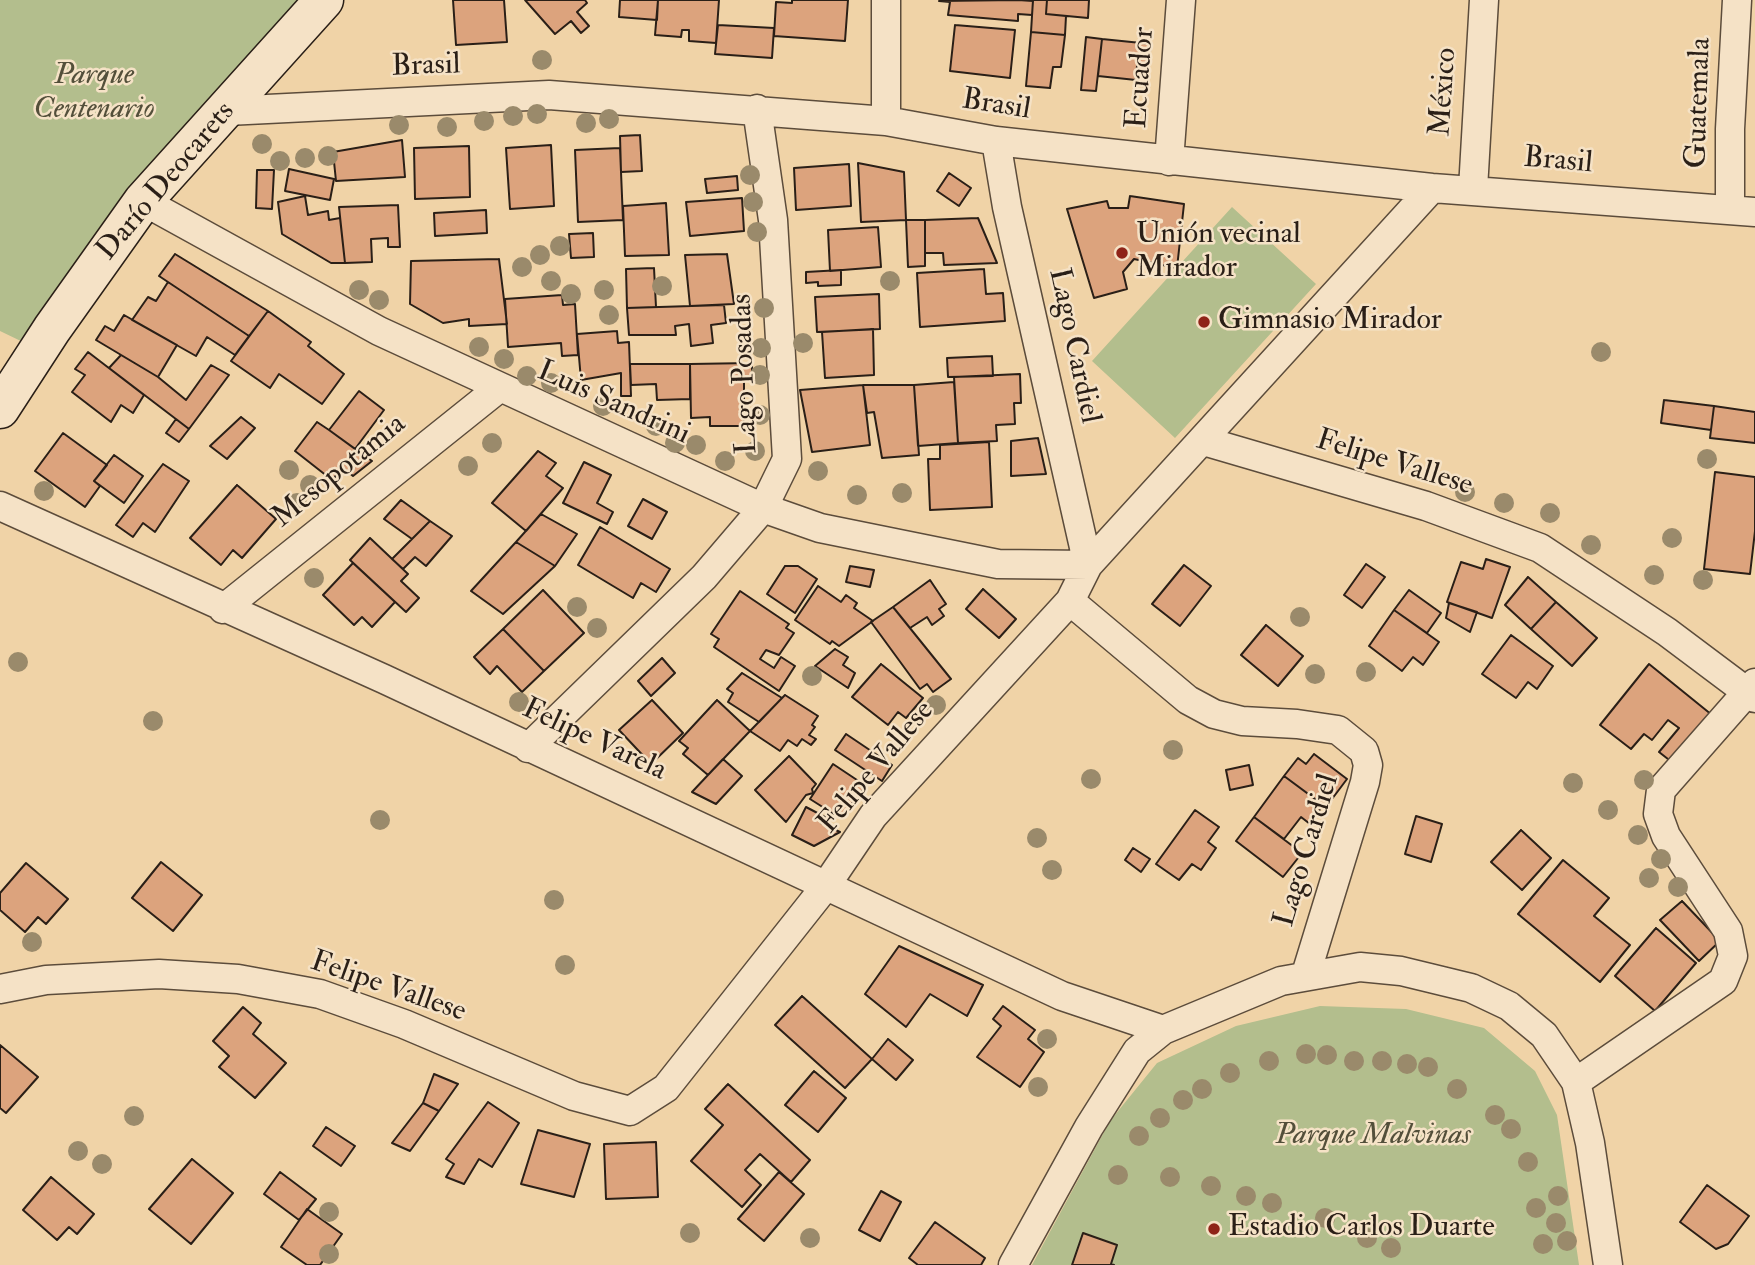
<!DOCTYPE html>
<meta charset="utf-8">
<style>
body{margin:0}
canvas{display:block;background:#f0d3a7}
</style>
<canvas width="1755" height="1265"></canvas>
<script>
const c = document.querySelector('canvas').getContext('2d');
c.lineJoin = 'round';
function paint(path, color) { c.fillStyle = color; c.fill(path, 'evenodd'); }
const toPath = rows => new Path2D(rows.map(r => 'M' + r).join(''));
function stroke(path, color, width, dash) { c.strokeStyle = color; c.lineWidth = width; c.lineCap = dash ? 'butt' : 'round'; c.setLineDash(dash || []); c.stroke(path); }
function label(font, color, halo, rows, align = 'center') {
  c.font = font + ' "IM FELL Double Pica",serif'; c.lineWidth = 5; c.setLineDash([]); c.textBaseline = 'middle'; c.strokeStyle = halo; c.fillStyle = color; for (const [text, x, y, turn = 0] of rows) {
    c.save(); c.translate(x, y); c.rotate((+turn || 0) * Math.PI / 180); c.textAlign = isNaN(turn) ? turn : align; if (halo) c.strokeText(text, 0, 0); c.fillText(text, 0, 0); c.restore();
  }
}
paint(toPath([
 [0,0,301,0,27,344,0,331],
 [1232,207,1316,284,1175,438,1092,361],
 [1320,1006,1406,1009,1484,1028,1535,1071,1557,1115,1579,1265,1032,1265,1110,1121,1157,1063,1236,1026]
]), '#b3be8d');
const building = toPath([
 [453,0,504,0,507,42,456,45,453,0],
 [525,0,585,0,587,3,577,12,589,26,581,33,571,21,555,34,525,0],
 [620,0,658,0,657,20,619,17,620,0],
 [658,0,719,0,716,43,689,41,689,30,682,30,681,37,655,35,658,0],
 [792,0,848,0,845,41,774,36,776,2,792,3,792,0],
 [1018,0,1033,1,1032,15,1018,14,1018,21,948,15,950,2,939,1,1018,0],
 [1033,0,1047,0,1046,14,1066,16,1065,35,1031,32,1033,0],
 [1047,0,1089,0,1088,18,1046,14,1047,0],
 [718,25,774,28,772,58,715,54,718,25],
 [955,25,1015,30,1010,78,950,71,955,25],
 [1031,32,1065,35,1061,67,1053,67,1050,88,1026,86,1031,32],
 [1086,37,1102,39,1096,91,1081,90,1086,37],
 [1102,39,1151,44,1148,67,1137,66,1136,80,1098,76,1102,39],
 [640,135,642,171,621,172,620,136,640,135],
 [402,140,405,177,336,181,333,152,402,140],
 [551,145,554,206,510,209,506,148,551,145],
 [469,146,470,197,415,199,414,148,469,146],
 [620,148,623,220,578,222,575,150,620,148],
 [858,163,904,172,906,220,861,222,858,163],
 [849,164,851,206,796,210,794,168,849,164],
 [289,169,334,179,330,200,285,191,289,169],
 [257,170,274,170,272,209,256,208,257,170],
 [949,173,971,188,959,206,937,191,949,173],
 [737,176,738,190,707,193,705,179,737,176],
 [305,196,308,215,328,211,329,220,340,218,345,263,331,263,282,234,278,202,305,196],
 [1130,196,1184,204,1177,268,1134,259,1123,272,1127,289,1094,298,1067,209,1107,201,1109,208,1128,208,1130,196],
 [742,198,744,231,690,236,686,202,742,198],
 [666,203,669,255,625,256,623,206,666,203],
 [398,205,400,247,388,247,388,238,371,239,372,262,345,263,339,207,398,205],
 [486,210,487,233,435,236,434,213,486,210],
 [978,218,997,263,944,265,943,253,925,253,925,220,978,218],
 [906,220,925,220,925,266,908,267,906,220],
 [878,227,881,267,830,271,828,230,878,227],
 [593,233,594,257,571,258,569,234,593,233],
 [175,254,268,311,249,336,159,276,175,254],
 [727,254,734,304,690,306,685,255,727,254],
 [499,259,507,324,469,326,469,319,443,323,410,304,411,261,499,259],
 [654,268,656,307,627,308,626,269,654,268],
 [984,269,986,294,1003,293,1005,321,920,327,917,273,984,269],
 [841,270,841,285,818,286,818,282,806,283,806,272,841,270],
 [168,282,249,336,235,355,207,337,196,356,132,320,148,297,156,301,168,282],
 [879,294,880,329,817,332,815,297,879,294],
 [562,295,563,305,575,304,578,355,562,356,561,343,508,347,505,299,562,295],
 [724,305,726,323,711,325,713,343,691,346,689,324,675,326,676,335,629,335,627,308,724,305],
 [268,311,311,342,308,346,344,374,322,404,279,374,270,388,231,361,268,311],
 [124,315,177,345,158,377,96,340,105,326,114,331,124,315],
 [873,329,874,375,825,378,822,332,873,329],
 [617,331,618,343,629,342,631,396,621,396,621,373,581,380,577,334,617,331],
 [88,352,144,395,133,413,121,405,111,422,72,392,85,375,75,369,88,352],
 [121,355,158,377,186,400,211,365,229,375,189,429,109,368,121,355],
 [992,356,993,376,948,377,947,358,992,356],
 [752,363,752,378,744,378,744,426,710,426,710,417,691,418,690,364,752,363],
 [630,364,690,364,690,399,657,400,656,384,631,385,630,364],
 [1020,374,1021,403,1014,403,1015,424,996,425,997,441,958,443,954,377,1020,374],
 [954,382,958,443,918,446,914,385,954,382],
 [863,385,870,445,812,452,800,390,863,385],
 [863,385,914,385,919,455,882,458,874,412,867,413,863,385],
 [359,391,384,410,355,449,329,430,359,391],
 [1664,400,1714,406,1711,430,1661,423,1664,400],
 [1714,406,1755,412,1755,443,1710,438,1714,406],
 [241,417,255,428,227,459,210,446,241,417],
 [176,419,189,429,179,442,166,433,176,419],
 [317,422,329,430,372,461,353,476,343,468,332,480,295,451,317,422],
 [63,433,107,465,94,481,100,486,85,507,35,471,63,433],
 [1038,438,1046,474,1011,476,1011,441,1038,438],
 [989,442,992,507,930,510,928,459,940,459,940,445,989,442],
 [538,451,556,463,546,476,563,488,526,531,492,503,538,451],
 [114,455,143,476,124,503,94,481,114,455],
 [584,462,611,475,597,503,613,512,607,524,563,503,584,462],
 [163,464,189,481,155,532,143,523,133,537,116,525,163,464],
 [1715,472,1755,477,1755,531,1750,574,1704,569,1715,472],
 [237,485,276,519,242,558,233,550,221,565,190,538,237,485],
 [643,499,667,512,652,539,628,526,643,499],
 [401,500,430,521,412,539,384,519,401,500],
 [541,514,577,534,555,566,516,542,541,514],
 [430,521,452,536,426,566,415,557,403,569,392,559,430,521],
 [600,527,670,569,656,592,641,583,633,598,578,565,600,527],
 [370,538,408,574,401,581,419,598,406,612,350,560,370,538],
 [516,542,555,566,503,614,471,591,516,542],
 [1486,559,1510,567,1492,618,1447,602,1461,562,1483,569,1486,559],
 [353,563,395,602,372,627,362,617,354,625,323,595,353,563],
 [1366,564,1385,577,1362,608,1344,595,1366,564],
 [1184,565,1211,586,1180,626,1152,604,1184,565],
 [785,566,798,566,817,579,795,613,767,594,785,566],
 [850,566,874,570,870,587,846,582,850,566],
 [1528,577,1556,602,1531,629,1505,605,1528,577],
 [930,580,946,604,939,609,944,616,932,625,927,617,910,628,893,607,930,580],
 [818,586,841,602,846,595,857,603,854,608,873,621,839,646,832,641,830,644,795,620,818,586],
 [983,589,1016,619,999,638,966,609,983,589],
 [543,590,584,633,544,671,503,629,543,590],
 [1409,590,1441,613,1427,633,1394,610,1409,590],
 [740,591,789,624,786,628,794,633,779,655,766,650,760,659,774,668,781,657,795,666,779,691,714,647,719,639,711,634,740,591],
 [1556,602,1597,638,1572,666,1531,629,1556,602],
 [1449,603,1477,612,1470,632,1446,618,1449,603],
 [893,607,951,679,933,692,927,684,920,689,871,622,893,607],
 [1394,610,1439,642,1423,665,1413,657,1402,671,1369,646,1394,610],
 [1266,625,1303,656,1278,686,1241,655,1266,625],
 [503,629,544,671,522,692,497,666,490,674,474,657,503,629],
 [1511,635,1553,666,1537,689,1528,682,1516,698,1482,674,1511,635],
 [835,649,848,657,843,665,855,673,848,688,815,666,835,649],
 [662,658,675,673,651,696,638,681,662,658],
 [881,664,923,698,906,718,898,712,888,725,852,697,881,664],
 [1649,664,1712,715,1673,763,1659,752,1679,728,1668,720,1652,740,1644,734,1631,749,1600,725,1649,664],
 [742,673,782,698,759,722,728,702,733,693,727,689,742,673],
 [785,695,818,716,812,725,815,727,809,735,816,739,811,745,802,739,797,746,788,740,780,751,750,731,785,695],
 [652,700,683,733,651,764,619,730,652,700],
 [717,700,750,731,708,775,683,754,688,748,679,741,717,700],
 [846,734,892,765,882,781,835,750,846,734],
 [1314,754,1347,779,1326,807,1284,776,1298,758,1306,764,1314,754],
 [789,756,816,784,812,789,813,793,806,795,786,822,755,790,789,756],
 [723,759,742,776,716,804,692,792,723,759],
 [833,764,866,786,840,818,810,799,833,764],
 [1249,765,1253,785,1230,790,1226,770,1249,765],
 [1284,776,1323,805,1310,824,1301,817,1284,839,1254,817,1284,776],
 [806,807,825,817,821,823,840,832,814,846,792,835,806,807],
 [1195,810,1219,827,1208,842,1216,848,1201,870,1192,864,1179,880,1156,864,1195,810],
 [1416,816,1442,824,1431,862,1405,854,1416,816],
 [1254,817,1302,853,1283,877,1236,841,1254,817],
 [1521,830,1551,858,1522,890,1491,862,1521,830],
 [1133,848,1150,859,1141,872,1125,860,1133,848],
 [1563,860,1609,898,1594,916,1630,945,1600,982,1518,914,1563,860],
 [161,862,202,895,173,931,132,898,161,862],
 [26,863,68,899,46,924,38,917,25,932,0,910,0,893,26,863],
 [1682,901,1720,941,1699,961,1660,920,1682,901],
 [1656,928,1696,963,1655,1011,1615,976,1656,928],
 [899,946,983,985,967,1016,930,994,906,1027,865,994,899,946],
 [802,996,872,1059,845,1088,775,1025,802,996],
 [1003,1006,1035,1030,1028,1039,1044,1052,1020,1087,977,1057,1001,1026,993,1019,1003,1006],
 [243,1007,261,1023,253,1034,286,1063,255,1098,219,1067,229,1056,213,1041,243,1007],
 [888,1039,913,1060,896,1080,872,1059,888,1039],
 [0,1045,38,1077,6,1113,0,1108,0,1045],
 [814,1071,846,1098,818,1132,785,1105,814,1071],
 [434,1074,458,1084,439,1111,423,1103,434,1074],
 [728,1084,810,1160,791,1182,760,1154,745,1170,761,1185,742,1207,691,1161,723,1125,705,1109,728,1084],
 [488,1102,519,1123,492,1167,479,1159,464,1184,446,1177,454,1164,446,1159,488,1102],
 [423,1103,439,1111,410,1151,392,1143,423,1103],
 [326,1127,355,1146,341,1166,313,1146,326,1127],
 [538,1130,590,1144,574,1197,521,1184,538,1130],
 [656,1142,658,1197,606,1199,604,1144,656,1142],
 [192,1159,233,1193,191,1244,149,1209,192,1159],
 [280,1172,316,1199,299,1220,264,1194,280,1172],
 [779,1172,804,1194,764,1241,738,1219,779,1172],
 [51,1177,94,1214,77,1234,69,1227,57,1240,23,1210,51,1177],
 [1707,1185,1749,1216,1728,1244,1716,1249,1680,1222,1707,1185],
 [881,1191,901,1202,880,1241,859,1230,881,1191],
 [307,1209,342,1234,320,1265,307,1265,281,1247,307,1209],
 [935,1222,985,1258,981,1265,918,1265,909,1258,935,1222],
 [1083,1233,1117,1245,1111,1264,1114,1265,1072,1265,1083,1233]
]);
paint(building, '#dca37d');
stroke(building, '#2a1f17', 2);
const street = toPath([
 [886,0,886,121],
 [227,111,549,95,886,121,996,141,1432,188,1755,212],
 [996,141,1007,207,1088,565],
 [1169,161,1181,0],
 [1473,189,1484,0],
 [143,201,379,331,763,508,820,528,998,564,1088,565],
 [1730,209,1730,129,1737,0],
 [1204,441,1426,506,1540,548,1667,632,1755,698],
 [0,506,384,679,1062,996,1163,1030],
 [1070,601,1188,700,1214,714,1242,721,1297,724,1338,730,1364,751,1368,765,1365,782,1306,974],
 [223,609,499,388],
 [528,748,704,577,763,508,787,459,773,220,757,109],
 [0,989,46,980,159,974,238,979,320,994,404,1024,574,1096,630,1111,666,1088,825,887,873,816,1070,601,1088,565,1432,188],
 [1576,1082,1723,981,1733,956,1728,931,1666,836,1658,814,1661,790,1755,683],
 [1013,1265,1089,1127,1137,1051,1163,1030,1281,981,1360,967,1401,971,1471,988,1509,1006,1544,1035,1576,1082,1590,1143,1608,1265]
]);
const secondary = toPath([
 [0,409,52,329,143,201,324,0]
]);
stroke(street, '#5c4c3b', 31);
stroke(secondary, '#2a1f17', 41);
stroke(street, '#f5e2c6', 28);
stroke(secondary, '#f5e2c6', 38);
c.fillStyle = '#9a8a6b';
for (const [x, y] of [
 [542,60],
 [537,114],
 [513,116],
 [609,119],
 [484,121],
 [586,123],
 [399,125],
 [447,127],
 [262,144],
 [328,156],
 [305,158],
 [280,161],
 [750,175],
 [753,202],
 [757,232],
 [560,246],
 [540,255],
 [522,267],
 [551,281],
 [890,281],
 [662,286],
 [359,290],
 [604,290],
 [571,294],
 [379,300],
 [764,308],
 [609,315],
 [803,343],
 [479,347],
 [761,348],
 [1601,352],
 [504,359],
 [760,375],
 [527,376],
 [551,383],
 [603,406],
 [760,415],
 [656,426],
 [492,443],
 [675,443],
 [696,445],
 [755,451],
 [1707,459],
 [725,461],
 [468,466],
 [289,470],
 [818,471],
 [310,485],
 [44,491],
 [1465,492],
 [902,493],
 [857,495],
 [297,503],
 [1504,503],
 [1550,513],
 [1672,538],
 [1591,545],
 [1654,575],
 [314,578],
 [1703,580],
 [577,607],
 [1300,617],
 [597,628],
 [18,662],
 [1366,672],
 [1315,674],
 [812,676],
 [519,702],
 [936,705],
 [153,721],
 [1173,750],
 [1091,779],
 [1644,780],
 [1573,783],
 [1608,810],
 [380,820],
 [1638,835],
 [1037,838],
 [1661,859],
 [1052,870],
 [1649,878],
 [1678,887],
 [554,900],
 [32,942],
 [565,965],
 [1047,1039],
 [1306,1054],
 [1327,1055],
 [1269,1061],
 [1354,1061],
 [1382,1061],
 [1407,1064],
 [1428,1067],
 [1230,1073],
 [1038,1087],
 [1202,1089],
 [1457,1089],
 [1183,1100],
 [1495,1115],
 [134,1116],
 [1160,1118],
 [1511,1129],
 [1139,1136],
 [78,1151],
 [1528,1162],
 [102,1164],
 [1118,1175],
 [1170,1177],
 [1211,1186],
 [1246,1196],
 [1558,1196],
 [1272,1203],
 [1536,1208],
 [329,1212],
 [1325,1218],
 [1556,1223],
 [690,1233],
 [810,1238],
 [1367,1238],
 [1567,1241],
 [1543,1244],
 [1391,1248],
 [329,1254]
]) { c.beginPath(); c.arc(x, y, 10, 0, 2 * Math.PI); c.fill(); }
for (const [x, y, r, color] of [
 [1122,253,7,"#8f2418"],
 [1204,322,7,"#8f2418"],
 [1214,1229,7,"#8f2418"]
]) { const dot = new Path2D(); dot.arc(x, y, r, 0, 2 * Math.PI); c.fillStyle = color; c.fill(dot); stroke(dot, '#f5e2c6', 2.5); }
label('30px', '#2a1f17', '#f5e2c6', [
 ["Brasil",426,67,-2],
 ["Ecuador",1142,78,-86],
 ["México",1445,92,-86],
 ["Guatemala",1700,103,-88],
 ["Brasil",996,106,9],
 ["Brasil",1558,162,5],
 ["Darío Deocarets",167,182,-50],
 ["Lago Cardiel",1073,346,78],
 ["Lago Posadas",746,374,-92],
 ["Luis Sandrini",613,404,24],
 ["Felipe Vallese",1394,464,17],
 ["Mesopotamia",340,472,-39],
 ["Felipe Varela",594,741,25],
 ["Felipe Vallese",877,768,-50],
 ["Lago Cardiel",1308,851,-73],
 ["Felipe Vallese",388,988,19]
]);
label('italic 30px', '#534f3a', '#f5e2c6', [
 ["Parque",94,77],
 ["Centenario",94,111],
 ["Parque Malvinas",1373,1137]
]);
label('30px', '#2a1f17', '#f5e2c6', [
 ["Unión vecinal",1136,236],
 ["Mirador",1136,270],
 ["Gimnasio Mirador",1218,322],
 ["Estadio Carlos Duarte",1228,1229]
], 'left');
</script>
